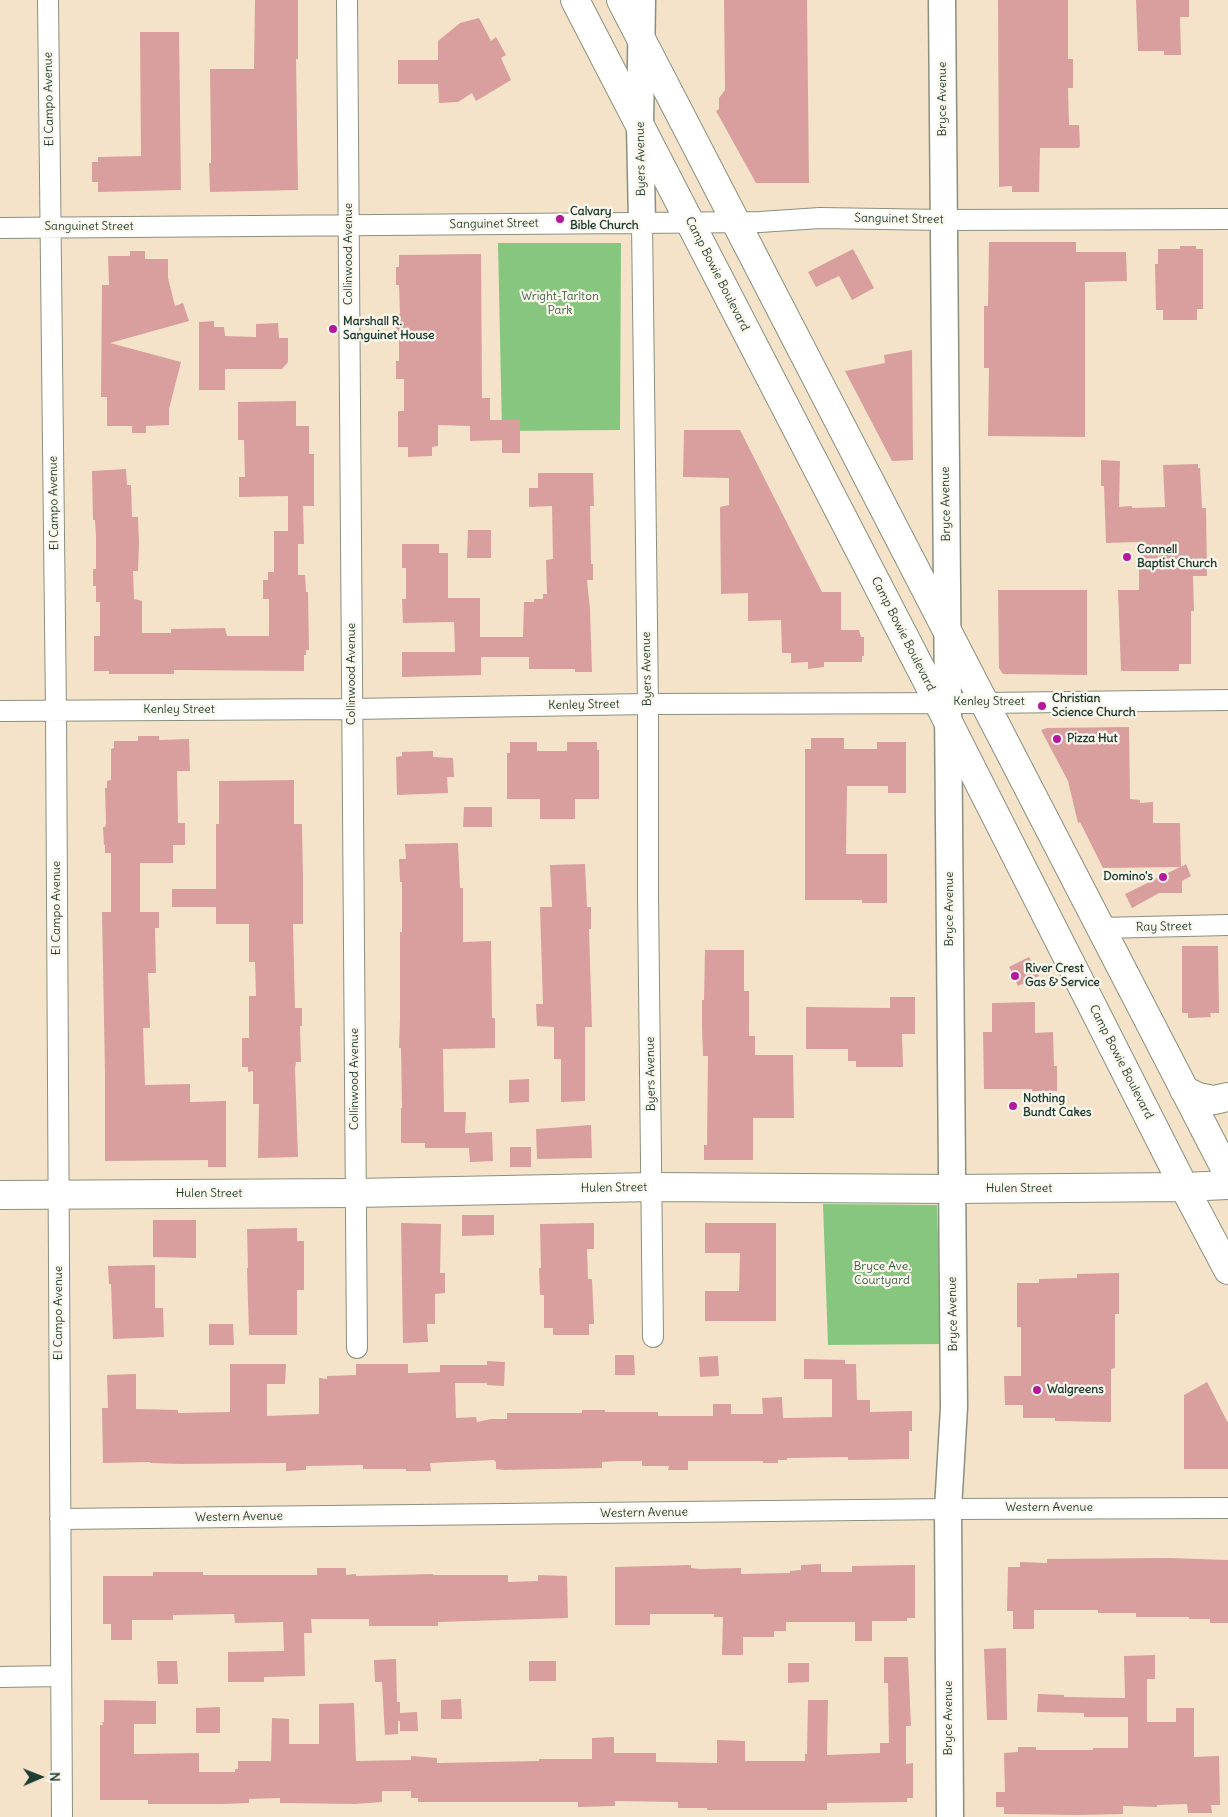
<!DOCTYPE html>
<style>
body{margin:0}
#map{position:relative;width:1228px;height:1817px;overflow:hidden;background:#f4e3c9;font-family:Delius,sans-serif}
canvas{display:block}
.north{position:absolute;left:15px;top:1752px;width:50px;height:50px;-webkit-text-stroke:4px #fbf7ec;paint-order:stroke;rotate:89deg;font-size:14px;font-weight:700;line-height:20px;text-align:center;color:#1f3d34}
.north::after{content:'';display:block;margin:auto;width:18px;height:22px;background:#1f3d34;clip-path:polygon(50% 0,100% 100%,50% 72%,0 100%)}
</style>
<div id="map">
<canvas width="1228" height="1817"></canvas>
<div class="north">N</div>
</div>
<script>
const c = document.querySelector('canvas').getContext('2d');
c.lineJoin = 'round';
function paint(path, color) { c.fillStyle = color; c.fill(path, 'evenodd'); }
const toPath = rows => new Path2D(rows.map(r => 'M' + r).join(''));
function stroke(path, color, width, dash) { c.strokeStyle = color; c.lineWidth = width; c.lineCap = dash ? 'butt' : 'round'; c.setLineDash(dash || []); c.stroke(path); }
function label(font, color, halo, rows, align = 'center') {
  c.font = font + ' Delius,sans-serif'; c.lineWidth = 4.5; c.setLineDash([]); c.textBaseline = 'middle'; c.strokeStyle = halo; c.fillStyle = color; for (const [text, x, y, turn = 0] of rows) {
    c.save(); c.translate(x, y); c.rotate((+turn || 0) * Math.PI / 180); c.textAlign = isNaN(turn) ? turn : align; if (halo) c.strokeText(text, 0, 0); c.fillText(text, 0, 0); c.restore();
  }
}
paint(toPath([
 [498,243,621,243,620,430,502,431],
 [823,1204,937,1205,941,1344,828,1345]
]), '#86c67e');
paint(toPath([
 [255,0,298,0,298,59,296,59,298,190,210,192,209,163,211,163,211,147,210,69,254,69],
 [724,0,807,0,809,183,756,183,716,111,719,109,719,98,725,90],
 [998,0,1068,0,1068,59,1073,59,1073,88,1068,88,1069,125,1079,125,1080,146,1079,148,1040,148,1039,192,1012,192,1012,186,999,187],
 [1136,0,1189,0,1189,17,1180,17,1181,55,1164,55,1164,51,1138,51],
 [479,18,491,41,496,37,506,55,501,58,511,80,476,101,472,93,458,102,439,103,438,84,398,84,398,60,438,60,438,41,460,23],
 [140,32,179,32,181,190,98,192,98,182,92,182,92,162,98,162,98,157,141,156],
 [989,242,1076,242,1076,252,1126,252,1127,281,1085,282,1085,437,988,436,989,368,984,368,984,306,988,306],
 [1180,246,1196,246,1196,249,1203,249,1203,309,1197,309,1197,320,1163,320,1163,310,1156,310,1155,264,1158,264,1158,249,1180,249],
 [853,249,874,288,852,300,839,276,816,287,808,272],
 [130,251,145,251,145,259,168,259,168,278,175,306,183,303,189,321,110,343,181,362,169,409,169,425,146,426,146,433,132,433,132,426,107,426,107,397,101,397,102,285,109,285,108,256,130,256],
 [481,254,482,398,490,398,490,420,520,420,520,453,502,453,502,440,470,441,470,426,438,425,438,446,432,447,432,456,408,457,408,447,398,447,398,411,404,411,404,379,396,379,396,361,399,361,399,331,396,331,396,314,400,314,399,285,396,285,396,267,399,267,399,255],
 [214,321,214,327,224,327,225,336,256,337,256,324,278,323,279,338,288,338,288,362,282,369,225,369,225,390,199,390,199,322],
 [912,350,913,460,892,461,845,371,885,363,884,355],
 [296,401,296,426,309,426,309,454,314,454,314,506,303,506,304,544,298,544,298,575,305,575,306,592,308,592,309,650,306,650,306,655,304,655,304,671,174,670,174,674,109,674,109,671,94,671,94,636,100,636,100,602,96,602,96,586,93,586,93,569,96,569,96,537,95,520,93,520,92,471,126,469,127,485,131,485,132,517,138,517,139,543,138,571,133,571,134,599,142,601,142,633,171,633,171,629,225,628,227,636,269,636,269,599,263,599,263,580,268,580,268,572,274,572,274,531,288,531,288,496,239,497,239,477,245,477,244,440,238,440,238,402],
 [684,430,740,430,822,592,841,592,841,630,859,630,861,637,864,637,864,656,862,656,862,662,824,662,824,667,808,669,808,662,791,663,791,653,782,653,781,620,748,621,748,593,721,594,720,507,729,505,729,478,683,477],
 [1101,460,1120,461,1119,507,1132,506,1132,508,1165,507,1163,465,1198,464,1198,468,1200,468,1202,508,1206,508,1207,576,1193,576,1194,611,1191,611,1191,664,1179,664,1179,671,1121,671,1118,590,1139,590,1139,542,1106,543,1104,486,1101,486],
 [538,473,593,473,594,506,590,506,591,564,593,564,593,580,587,580,590,609,592,672,575,672,575,669,529,669,529,657,481,657,481,675,402,677,402,652,455,652,454,622,403,623,402,599,406,599,406,568,402,568,402,544,439,544,439,553,448,553,448,598,480,598,480,637,523,637,524,602,534,602,534,599,543,599,543,594,547,594,546,560,553,559,552,506,529,507,529,488,538,488],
 [468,530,491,530,491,558,467,558],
 [998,590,1087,590,1087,675,1003,674,999,668],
 [1129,727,1130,799,1140,800,1140,803,1153,802,1153,823,1180,823,1181,867,1186,864,1191,876,1182,881,1182,893,1159,893,1132,908,1125,894,1180,867,1103,868,1080,822,1078,823,1068,781,1041,730,1047,728],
 [138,736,159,736,159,740,189,739,190,771,177,771,178,823,185,823,185,845,173,845,173,863,140,863,140,912,159,912,159,928,155,928,156,973,148,973,150,1028,143,1028,145,1085,190,1084,190,1102,226,1101,226,1167,208,1167,208,1160,105,1161,105,1074,102,912,111,912,111,853,105,853,105,845,104,845,103,827,105,827,106,824,105,788,107,788,107,781,111,780,111,749,114,748,114,741,138,741],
 [811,738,844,738,844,749,877,749,877,742,906,742,906,793,888,793,888,786,847,786,846,854,887,854,887,903,862,903,862,900,805,900,805,749,811,749],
 [510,742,537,742,537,751,567,751,567,742,597,742,597,750,599,750,599,799,575,799,575,819,540,819,540,799,507,799,507,753,510,753],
 [433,751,433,757,453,758,454,777,447,777,448,793,397,795,396,757,402,756,402,752],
 [294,780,294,824,302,824,303,879,303,924,293,924,295,1008,302,1008,302,1026,300,1026,301,1062,296,1062,295,1069,298,1157,258,1158,259,1104,253,1104,253,1071,248,1072,248,1067,242,1067,242,1038,249,1038,249,996,256,996,255,962,249,962,249,924,216,924,216,907,172,907,172,889,216,889,216,824,219,824,219,781],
 [464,807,492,807,492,827,463,827],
 [458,843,460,888,463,888,463,942,491,941,492,1018,495,1018,495,1048,443,1049,444,1112,466,1112,465,1133,492,1132,493,1161,470,1162,469,1148,425,1148,425,1143,401,1143,401,1108,402,1108,401,1048,399,1048,400,1020,400,932,402,932,402,882,400,882,399,859,406,859,405,844],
 [585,864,587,907,591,907,591,929,589,929,592,1027,585,1027,585,1101,561,1102,561,1059,554,1059,554,1027,537,1026,536,1004,543,1004,540,907,552,907,550,865],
 [1182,946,1218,946,1219,1013,1210,1013,1211,1017,1188,1018,1188,1013,1182,1013],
 [705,950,744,950,744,991,749,991,749,1036,755,1036,755,1055,793,1055,794,1118,753,1118,753,1160,704,1160,704,1145,707,1145,708,1056,703,1056,702,1026,702,1000,704,1000],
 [1029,957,1039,976,1018,986,1009,967],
 [890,997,915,997,915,1034,902,1034,903,1067,856,1067,856,1061,848,1061,848,1049,806,1049,806,1007,890,1008],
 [1035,1002,1035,1033,1053,1032,1054,1066,1057,1066,1057,1091,1032,1091,1032,1089,984,1089,983,1032,992,1032,992,1003],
 [529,1079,529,1102,509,1103,509,1080],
 [591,1125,592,1158,537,1159,536,1129],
 [510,1147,531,1147,531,1167,510,1167],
 [462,1215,494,1215,494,1235,462,1236],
 [153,1220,196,1220,196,1258,153,1257],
 [401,1223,441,1224,440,1273,445,1273,445,1293,435,1294,435,1324,427,1324,428,1342,403,1343],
 [594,1223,594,1249,587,1249,588,1279,592,1279,594,1324,589,1324,589,1335,553,1335,553,1328,544,1328,544,1295,540,1295,539,1268,541,1268,540,1224],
 [705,1223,776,1223,776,1321,705,1321,705,1291,739,1291,740,1253,705,1253],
 [297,1228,297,1241,304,1241,304,1290,297,1290,297,1335,249,1335,247,1268,248,1268,247,1229],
 [155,1265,155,1308,163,1308,164,1337,113,1339,111,1284,109,1284,108,1266],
 [1119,1273,1119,1314,1115,1314,1115,1368,1111,1369,1111,1422,1055,1421,1055,1418,1023,1418,1023,1405,1005,1405,1004,1376,1021,1376,1021,1327,1017,1327,1017,1283,1039,1283,1039,1279,1077,1278,1077,1274],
 [209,1324,233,1324,234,1345,209,1345],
 [615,1355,634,1355,635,1375,615,1375],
 [718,1356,719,1376,700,1377,699,1357],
 [804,1359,845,1360,845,1364,856,1364,857,1400,870,1400,870,1412,912,1411,912,1431,909,1431,909,1459,848,1460,848,1457,787,1458,787,1460,778,1460,778,1463,763,1463,763,1461,688,1461,688,1470,668,1470,669,1466,642,1466,642,1461,618,1461,602,1462,602,1468,504,1470,496,1469,496,1462,494,1460,430,1463,431,1471,406,1471,406,1469,363,1469,363,1465,306,1466,306,1470,286,1471,286,1463,279,1463,182,1464,150,1463,150,1462,103,1463,102,1408,108,1408,107,1375,136,1374,136,1409,178,1410,178,1413,230,1412,230,1364,286,1364,285,1384,267,1384,267,1416,319,1414,319,1378,327,1379,327,1376,356,1375,356,1364,408,1364,408,1373,440,1372,440,1365,487,1365,487,1361,505,1362,504,1386,487,1385,487,1383,455,1383,456,1418,476,1417,477,1422,491,1419,507,1419,507,1413,582,1413,582,1410,605,1410,605,1412,658,1412,658,1416,713,1416,713,1404,731,1404,731,1414,763,1414,762,1398,782,1397,783,1418,832,1417,832,1379,804,1379],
 [1207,1382,1228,1423,1228,1469,1184,1469,1184,1395],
 [1169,1558,1228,1560,1228,1623,1210,1623,1210,1619,1189,1619,1189,1617,1136,1617,1136,1613,1098,1613,1098,1610,1034,1610,1034,1629,1013,1629,1013,1611,1007,1611,1008,1567,1020,1567,1020,1562,1047,1563,1047,1559],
 [821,1564,821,1572,852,1572,852,1566,915,1565,915,1618,907,1618,907,1621,872,1621,872,1641,855,1641,855,1622,786,1622,786,1631,774,1631,774,1637,743,1637,743,1655,722,1655,723,1617,714,1617,714,1614,650,1614,650,1625,615,1625,615,1567,691,1565,691,1568,701,1569,741,1568,741,1574,790,1573,790,1571,801,1570,801,1565],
 [317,1568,346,1568,346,1575,356,1574,356,1576,433,1574,433,1575,508,1575,508,1582,538,1581,538,1575,567,1576,568,1618,438,1622,438,1626,369,1626,369,1619,311,1619,312,1633,304,1633,305,1676,264,1677,264,1682,228,1682,228,1652,284,1651,283,1622,235,1623,234,1614,176,1615,173,1615,173,1620,132,1620,132,1640,111,1640,111,1624,103,1624,103,1576,153,1576,153,1572,203,1572,203,1575,317,1575],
 [1006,1648,1007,1720,987,1720,984,1649],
 [1155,1655,1155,1679,1147,1679,1147,1722,1176,1722,1176,1708,1194,1708,1194,1757,1219,1756,1220,1805,1211,1805,1212,1813,1188,1813,1187,1804,1157,1805,1157,1807,1123,1806,1123,1814,1079,1815,1004,1814,1004,1807,996,1807,996,1792,1005,1792,1004,1753,1018,1752,1018,1747,1036,1747,1036,1750,1093,1750,1093,1748,1128,1748,1128,1717,1084,1717,1084,1713,1037,1712,1038,1694,1064,1695,1064,1697,1125,1698,1124,1656],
 [884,1657,908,1657,911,1726,906,1726,906,1764,913,1763,913,1798,907,1798,907,1802,827,1803,827,1810,707,1810,707,1808,678,1808,678,1802,615,1801,615,1806,578,1807,578,1802,418,1802,418,1798,411,1798,411,1791,382,1791,382,1802,355,1804,280,1803,280,1798,249,1799,249,1803,222,1804,148,1804,148,1800,100,1800,100,1725,103,1725,102,1722,104,1722,104,1700,156,1701,156,1724,134,1724,134,1754,199,1753,199,1772,235,1772,235,1769,238,1769,238,1761,271,1761,272,1718,289,1719,289,1744,319,1744,319,1704,354,1703,356,1761,411,1760,411,1756,437,1758,437,1763,539,1761,539,1759,592,1759,592,1738,614,1737,614,1753,656,1753,656,1762,717,1763,717,1740,745,1741,745,1761,805,1761,805,1754,807,1754,808,1700,828,1700,827,1755,880,1753,880,1743,889,1743,888,1683,884,1683],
 [396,1659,397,1702,400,1702,400,1713,417,1712,418,1731,400,1731,400,1721,398,1721,398,1734,385,1735,382,1682,375,1682,374,1660],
 [157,1661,177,1661,178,1684,158,1684],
 [529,1661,556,1661,556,1681,529,1681],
 [788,1663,809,1663,809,1682,788,1683],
 [461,1699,462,1719,441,1719,441,1700],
 [220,1707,220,1733,196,1733,196,1708]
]), '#d99f9e');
const minor = toPath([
 [48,0,56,711,62,1817],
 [347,0,357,1348],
 [642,222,648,704,648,895,653,1337],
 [0,228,760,222,820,218,944,220,1228,219],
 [0,711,352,709,648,704,985,703,1228,700],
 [1100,928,1228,925],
 [60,1519,948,1509,1228,1508],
 [0,1677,61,1676]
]);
const tertiary = toPath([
 [942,0,954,1407,948,1509,950,1817],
 [642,222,640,125,642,0]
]);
const secondary = toPath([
 [575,0,938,702,1184,1187,1228,1270],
 [621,0,1228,1174],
 [1184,1090,1198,1097,1214,1100,1228,1097],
 [0,1195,356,1193,653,1187,952,1189,1184,1187,1228,1185]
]);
stroke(minor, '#8a907e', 22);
stroke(tertiary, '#8a907e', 29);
stroke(secondary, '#8a907e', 30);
stroke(minor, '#fff', 20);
stroke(tertiary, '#fff', 26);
stroke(secondary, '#fff', 28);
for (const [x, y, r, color] of [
 [560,219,5,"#b5179e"],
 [333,329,5,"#b5179e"],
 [1127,557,5,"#b5179e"],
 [1042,706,5,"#b5179e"],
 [1057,739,5,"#b5179e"],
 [1163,877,5,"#b5179e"],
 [1015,976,5,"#b5179e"],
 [1013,1106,5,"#b5179e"],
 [1037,1390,5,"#b5179e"]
]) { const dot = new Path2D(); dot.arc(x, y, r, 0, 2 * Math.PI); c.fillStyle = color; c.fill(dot); stroke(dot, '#fbf7ec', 2); }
label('12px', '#1f3d34', '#fbf7ec', [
 ["El Campo Avenue",49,99,-91],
 ["Bryce Avenue",943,99,-90],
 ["Byers Avenue",641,159,-91],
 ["Sanguinet Street",899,219,1],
 ["Sanguinet Street",494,224,-1],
 ["Sanguinet Street",89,227],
 ["Collinwood Avenue",349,254,-90],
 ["Camp Bowie Boulevard",717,274,63],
 ["El Campo Avenue",54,503,-91],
 ["Bryce Avenue",946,504,-91],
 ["Camp Bowie Boulevard",903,634,63],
 ["Byers Avenue",647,669,-91],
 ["Collinwood Avenue",352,674,-90],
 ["Kenley Street",989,702],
 ["Kenley Street",584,705,-1],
 ["Kenley Street",179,710],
 ["El Campo Avenue",57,908,-90],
 ["Bryce Avenue",950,909,-90],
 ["Ray Street",1164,927,-1],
 ["Camp Bowie Boulevard",1121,1062,63],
 ["Byers Avenue",651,1074,-91],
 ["Collinwood Avenue",355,1079,-90],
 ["Hulen Street",614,1188,-1],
 ["Hulen Street",1019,1189],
 ["Hulen Street",209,1194],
 ["El Campo Avenue",59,1313,-90],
 ["Bryce Avenue",953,1314,-91],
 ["Western Avenue",1049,1508],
 ["Western Avenue",644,1513,-1],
 ["Western Avenue",239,1517,-1],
 ["Bryce Avenue",949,1718,-90]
]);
label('bold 12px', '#1f3d34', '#fbf7ec', [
 ["Calvary",570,212],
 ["Bible Church",570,226],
 ["Marshall R.",343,322],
 ["Sanguinet House",343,336],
 ["Connell",1137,550],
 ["Baptist Church",1137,564],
 ["Christian",1052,699],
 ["Science Church",1052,713],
 ["Pizza Hut",1067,739],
 ["Domino's",1153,877,"right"],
 ["River Crest",1025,969],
 ["Gas & Service",1025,983],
 ["Nothing",1023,1099],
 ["Bundt Cakes",1023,1113],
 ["Walgreens",1047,1390]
], 'left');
label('12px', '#395f46', '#fbf7ec', [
 ["Wright-Tarlton",560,297],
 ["Park",560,311],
 ["Bryce Ave.",882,1267],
 ["Courtyard",882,1281]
]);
</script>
